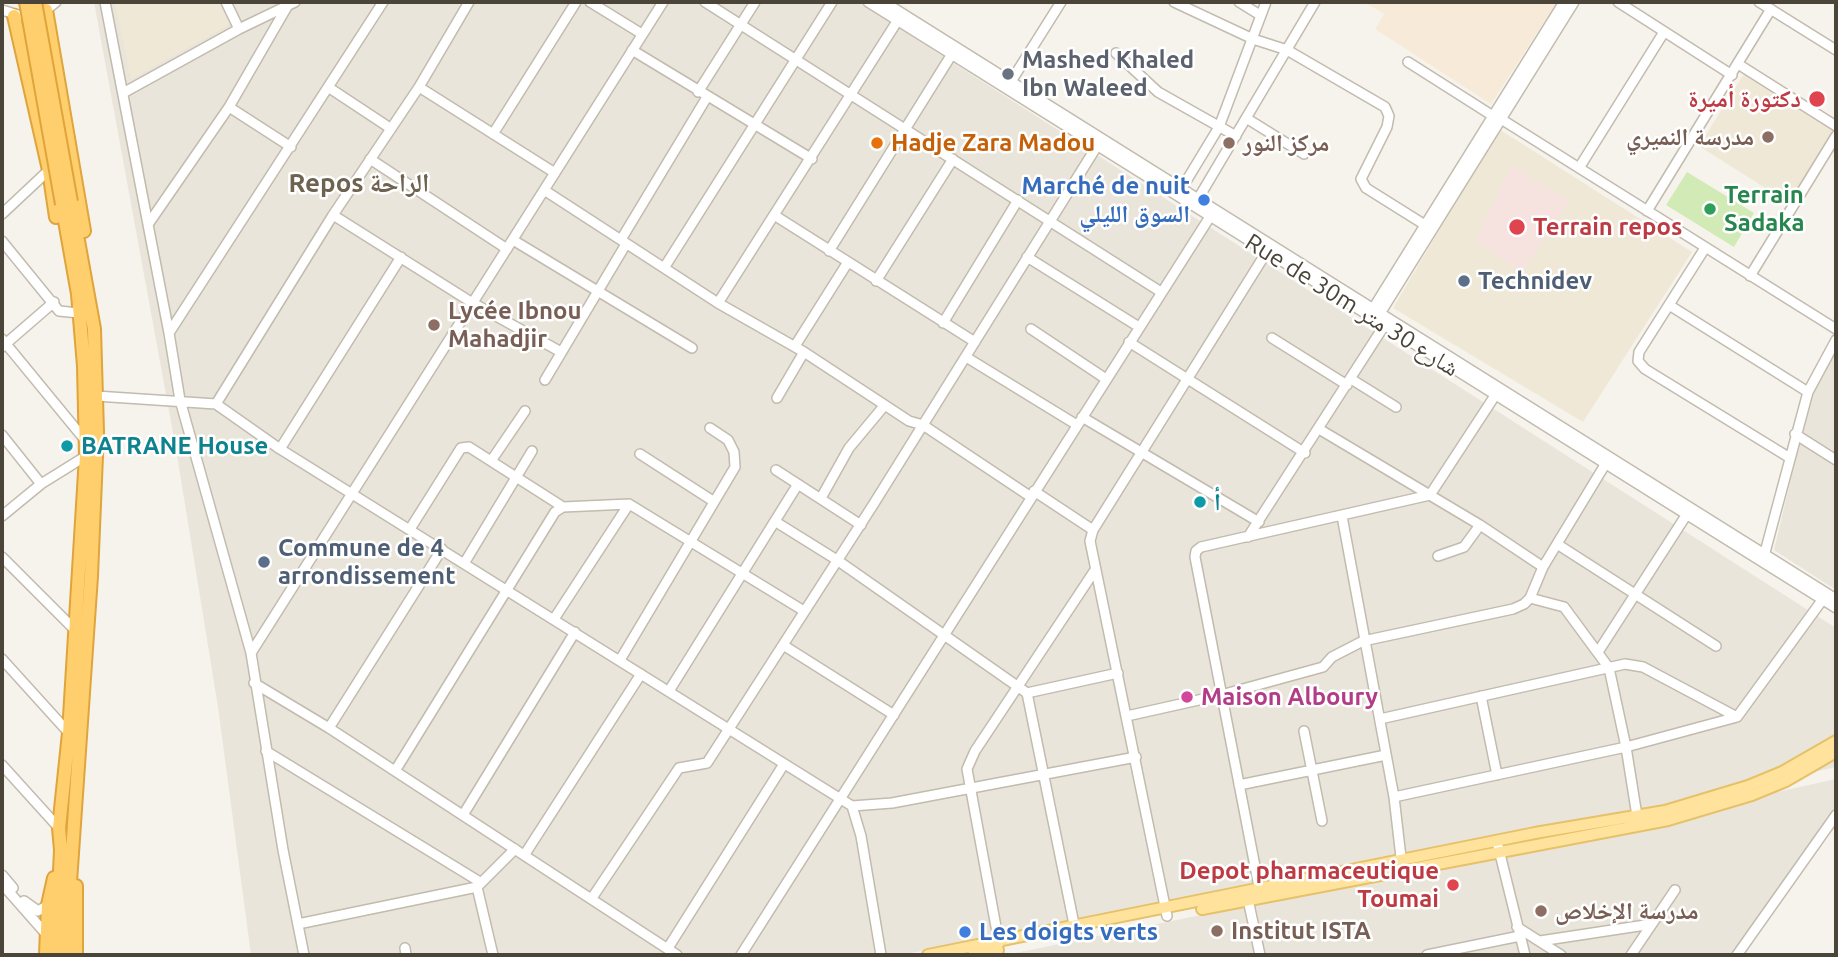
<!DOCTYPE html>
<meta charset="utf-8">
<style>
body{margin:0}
#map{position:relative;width:1838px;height:957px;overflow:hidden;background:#f6f3ec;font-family:Ubuntu,sans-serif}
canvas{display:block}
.frame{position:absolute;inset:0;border:4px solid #4b4439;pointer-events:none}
</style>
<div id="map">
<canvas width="1838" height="957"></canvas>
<div class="frame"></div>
</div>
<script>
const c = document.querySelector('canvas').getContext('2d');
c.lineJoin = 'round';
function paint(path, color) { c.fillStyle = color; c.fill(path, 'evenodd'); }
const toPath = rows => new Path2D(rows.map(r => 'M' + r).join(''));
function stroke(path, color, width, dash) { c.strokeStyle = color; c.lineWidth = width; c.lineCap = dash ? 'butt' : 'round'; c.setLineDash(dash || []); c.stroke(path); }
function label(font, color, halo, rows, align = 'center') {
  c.font = font + ' Ubuntu,"Noto Naskh Arabic",sans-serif'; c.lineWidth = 5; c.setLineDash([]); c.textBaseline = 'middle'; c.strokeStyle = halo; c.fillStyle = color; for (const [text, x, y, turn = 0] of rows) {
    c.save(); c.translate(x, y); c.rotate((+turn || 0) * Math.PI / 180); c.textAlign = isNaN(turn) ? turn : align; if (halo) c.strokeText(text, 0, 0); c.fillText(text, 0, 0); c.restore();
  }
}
paint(toPath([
 [94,2,858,2,1836,628,1836,767,1466,849,900,955,251,955,218,707,176,449],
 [1835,336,1836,337,1836,456,1798,433,1811,383],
 [1800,441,1836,463,1836,590,1774,550],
 [1836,779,1836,805,1740,955,1006,955,1464,861]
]), '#eae5da');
paint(toPath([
 [1364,2,1557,2,1491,104,1375,29,1384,14]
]), '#f7ead8');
paint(toPath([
 [115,2,219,2,230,24,131,79],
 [1745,72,1836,129,1789,203,1699,146],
 [1499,129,1692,252,1583,422,1393,308]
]), '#efe8d6');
paint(toPath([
 [1511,166,1570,201,1522,271,1475,242]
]), '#f6e3e0');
paint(toPath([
 [1687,172,1754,213,1734,247,1666,205]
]), '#d2eab5');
const minor = toPath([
 [105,2,169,333],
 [226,2,239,29],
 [590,2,642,34],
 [705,2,1161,292],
 [868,2,1836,608],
 [884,2,1836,599],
 [1174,2,1253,39,1287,50,1385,107,1389,116,1387,127,1361,179,1366,188,1425,225],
 [1239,2,1260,15],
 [1618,2,1732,75],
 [1759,2,1836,50],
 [2,10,25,17,46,10,56,2],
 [632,50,812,159],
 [1116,53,1158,92,1236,136],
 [1408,62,1493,116],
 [1738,64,1836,126],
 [1010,83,1061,2],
 [328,87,390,128],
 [419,87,555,173],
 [698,92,755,2],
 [123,93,239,29,295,2],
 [229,107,291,147],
 [1246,118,1304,154],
 [1501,119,1836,329],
 [493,134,576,2],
 [370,159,507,249],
 [1579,168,1664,32],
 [544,190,718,303,804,352,909,421,923,425,1031,497],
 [1179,193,1219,127,1266,2],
 [1198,199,1315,2],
 [1647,211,1771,9],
 [2,214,49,170],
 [333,215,471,302,561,352],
 [774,215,975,342],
 [149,223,229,107,288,5],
 [622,238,707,97],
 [513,240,692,348],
 [2,241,59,311,79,313],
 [1705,248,1639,352,1638,361,1645,369,1790,458],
 [829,251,952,54],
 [1027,257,1139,327],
 [664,268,832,2],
 [1750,276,1836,136],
 [876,281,953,159],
 [718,303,898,20],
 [1669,305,1808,392],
 [1371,312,1564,2],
 [1379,315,1574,2],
 [943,323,1018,200],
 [1031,329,1106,379],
 [1272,338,1347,385],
 [2,339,85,440],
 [1129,342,1305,453],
 [795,346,848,262],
 [2,347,54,302],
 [966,357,1077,425],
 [1351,379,1396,407],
 [545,380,626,244],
 [96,396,216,404,333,215,419,87,469,2],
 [777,398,804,352],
 [216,404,280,449,852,806,892,803,1136,757],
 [1082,417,1259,522],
 [1319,429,1480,525,1543,567],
 [1795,434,1836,460],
 [2,435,41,484],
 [280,449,401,257],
 [640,454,713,501],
 [491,461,525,411],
 [776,470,861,525],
 [1034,491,1093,530],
 [821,498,849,448,884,406],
 [2,516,41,484,86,456],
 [1342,516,1394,797,1402,866],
 [776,522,837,560,1027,693,1076,934],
 [410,529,461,448,469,447,563,507],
 [1248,537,1384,326],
 [1557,544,1716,646],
 [1438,556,1464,547,1480,525],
 [1764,556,1808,392,1836,340],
 [2,557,75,630],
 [465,562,532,451],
 [1530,598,1564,607,1609,668,1626,747,1638,822],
 [554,619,629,504],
 [783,645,894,715],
 [1598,652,1687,514],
 [251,653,180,400,169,333,383,2],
 [2,659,69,733],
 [620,660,735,467,734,452,728,440,710,428],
 [254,683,329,728,677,955],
 [669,691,798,484],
 [1027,693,1118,673],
 [1481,696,1497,775],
 [1127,716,1221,695,1323,667,1332,657,1363,641,1513,609,1524,604,1530,598,1543,567,1606,463],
 [1380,719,1625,664,1643,667,1737,717],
 [329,728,442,549],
 [1304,731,1322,821],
 [266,751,480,882,477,887,493,955],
 [2,765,59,828],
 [395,771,555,512,563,507,629,504,804,611],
 [1239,785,1386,755],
 [1394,797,1626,747,1737,717,1823,599],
 [852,806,861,836,881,955],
 [463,815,575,632],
 [1498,846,1525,955],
 [525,854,641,674],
 [2,875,13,888],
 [2,884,47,935],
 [1260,892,1195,557,1196,551,1201,547,1430,495,1496,394],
 [1247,895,1260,955],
 [592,898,679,768,707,763,873,505,1097,146],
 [24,901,38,911,48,905],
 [1167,916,1090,541,1093,530,1266,253],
 [298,924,477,887,515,849],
 [1517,927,1561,955],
 [1540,941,1652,924],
 [999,943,967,769,975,751,1095,570],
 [405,948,406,955],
 [668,948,784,764],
 [304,955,283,850,251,653,663,2],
 [741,955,1213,212],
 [1427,955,1520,936],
 [1631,955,1675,890],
 [1737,955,1836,815]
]);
const major = toPath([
 [1202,909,1668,820,1752,795,1786,781,1836,752],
 [928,955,1535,833,1665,811,1748,786,1782,772,1836,741],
 [973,955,998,950]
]);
const highway = toPath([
 [46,10,84,231],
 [14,16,49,170,56,217],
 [76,886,76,955],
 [46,955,48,905,54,878],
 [56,955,61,850,59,828,69,733,86,456,84,366,78,294,62,204],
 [65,955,91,576,97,432,94,329,71,202]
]);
stroke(minor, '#c2bbae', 12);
stroke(major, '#e6c16a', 14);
stroke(highway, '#e0a43c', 16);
stroke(minor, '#fff', 9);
stroke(major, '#ffe39c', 10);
stroke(highway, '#ffcf6e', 12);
const highwayBridge = toPath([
 [26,2,62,204],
 [35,2,71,202]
]);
stroke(highwayBridge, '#e0a43c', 16, []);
stroke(highwayBridge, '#ffcf6e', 12);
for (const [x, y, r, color] of [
 [1008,74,7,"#6b7280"],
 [1817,99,9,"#e0444e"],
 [1768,137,7,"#8d6e63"],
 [877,143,7,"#e8710a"],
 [1229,143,7,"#8d6e63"],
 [1204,200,7,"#3f7fe0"],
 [1710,209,7,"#2e9e5b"],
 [1517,227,9,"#e0444e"],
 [1464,281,7,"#5c6f8a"],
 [434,325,7,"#8d6e63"],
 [67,446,7,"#0f9aa8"],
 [1200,502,7,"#0f9aa8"],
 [264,562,7,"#5c6f8a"],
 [1187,697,7,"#d1479c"],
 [1453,885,7,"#e0444e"],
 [1541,911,7,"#8d6e63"],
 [1217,931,7,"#8d6e63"],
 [965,932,7,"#3f7fe0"]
]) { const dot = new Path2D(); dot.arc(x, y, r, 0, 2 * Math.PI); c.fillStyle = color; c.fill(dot); stroke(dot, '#fff', 2.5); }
label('bold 24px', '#5b616d', '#fff', [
 ["Mashed Khaled",1022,60],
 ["Ibn Waleed",1022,88]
], 'left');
label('bold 24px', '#be3a42', '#fff', [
 ["دكتورة أميرة",1801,99],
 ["Terrain repos",1533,227,"left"],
 ["Depot pharmaceutique",1439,871],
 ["Toumai",1439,899]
], 'right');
label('bold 24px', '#785e54', '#fff', [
 ["مدرسة النميري",1754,137,"right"],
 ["مركز النور",1243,143],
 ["Lycée Ibnou",448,311],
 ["Mahadjir",448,339],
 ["مدرسة الإخلاص",1555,911],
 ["Institut ISTA",1231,931]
], 'left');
label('bold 24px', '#c56008', '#fff', [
 ["Hadje Zara Madou",891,143]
], 'left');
label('bold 24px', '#366cbe', '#fff', [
 ["Marché de nuit",1190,186],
 ["السوق الليلي",1190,214],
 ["Les doigts verts",979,932,"left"]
], 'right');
label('bold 24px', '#27864d', '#fff', [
 ["Terrain",1724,195],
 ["Sadaka",1724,223]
], 'left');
label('bold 24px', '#4e5e75', '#fff', [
 ["Technidev",1478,281],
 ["Commune de 4",278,548],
 ["arrondissement",278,576]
], 'left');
label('24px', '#4b4439', '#fff', [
 ["Rue de 30m شارع 30 متر",1352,305,32]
]);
label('bold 24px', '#0d838f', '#fff', [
 ["BATRANE House",81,446],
 ["أ",1214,502]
], 'left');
label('bold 24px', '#b23c85', '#fff', [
 ["Maison Alboury",1201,697]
], 'left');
label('bold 26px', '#6e6250', '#fff', [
 ["Repos الراحة",359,183]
]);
</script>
